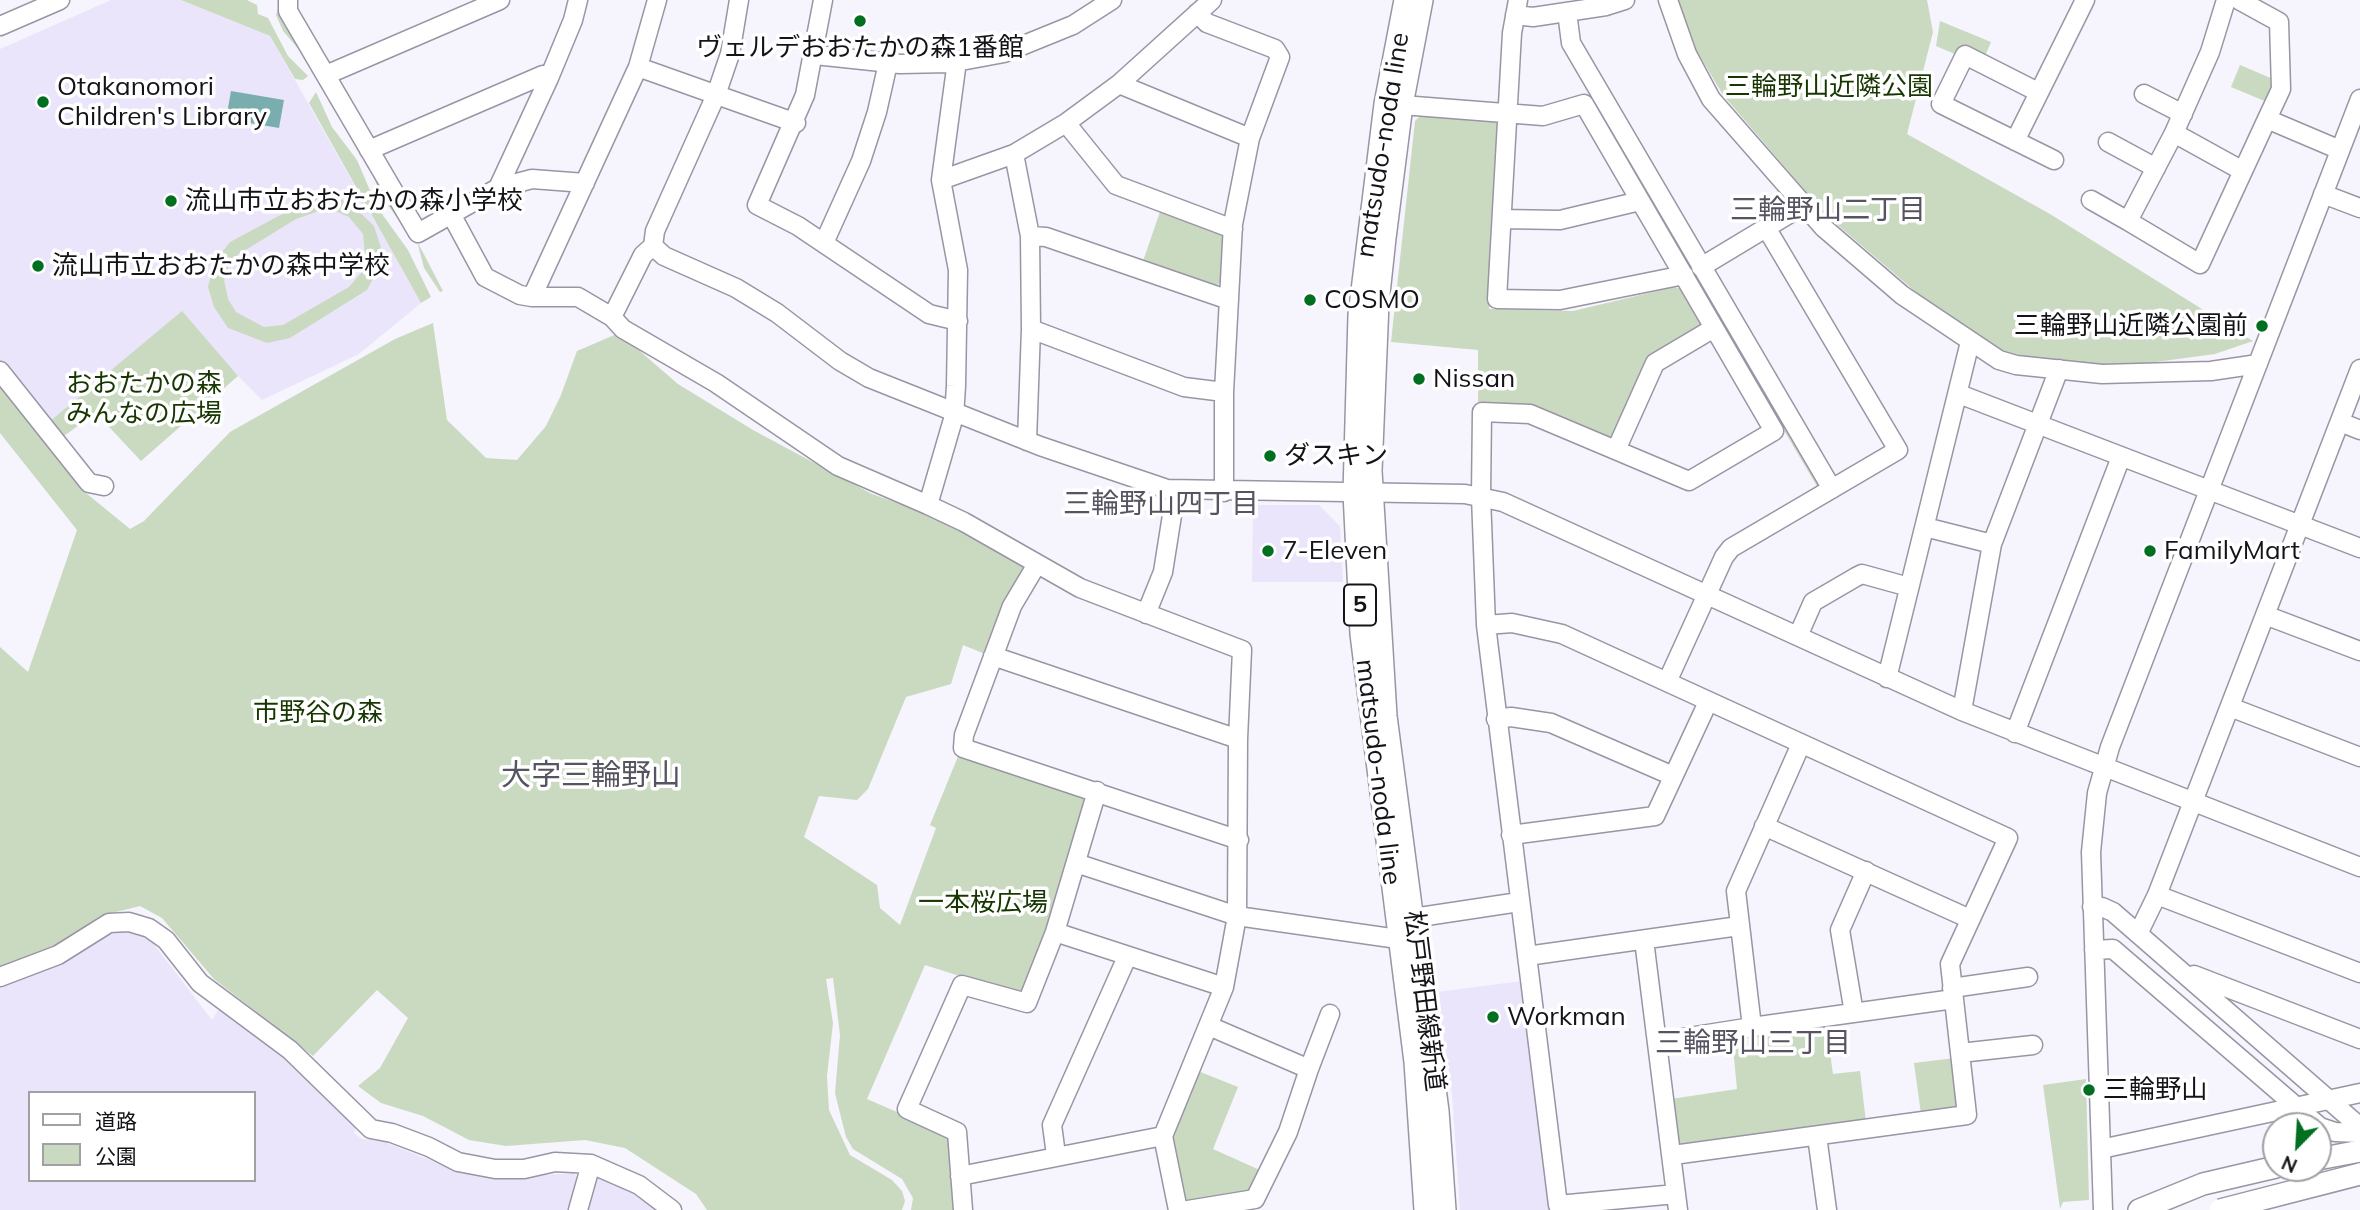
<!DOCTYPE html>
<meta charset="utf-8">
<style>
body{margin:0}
#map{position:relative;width:2360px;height:1210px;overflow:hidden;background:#f6f4fd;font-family:Mulish,"Noto Sans JP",sans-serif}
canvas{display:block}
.legend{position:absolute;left:28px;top:1091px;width:228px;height:91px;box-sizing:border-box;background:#fff;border:2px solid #a1a1a3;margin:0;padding:9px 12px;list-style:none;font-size:21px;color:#141318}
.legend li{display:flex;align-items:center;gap:14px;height:35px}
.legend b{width:35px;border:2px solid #a1a1a3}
.north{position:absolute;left:2262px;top:1112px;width:70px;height:70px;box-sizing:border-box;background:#fff;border:2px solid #a1a1a3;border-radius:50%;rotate:204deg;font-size:19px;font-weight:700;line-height:28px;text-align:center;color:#141318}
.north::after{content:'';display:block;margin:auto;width:24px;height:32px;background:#006f20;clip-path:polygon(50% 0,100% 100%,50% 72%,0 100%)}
</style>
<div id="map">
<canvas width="2360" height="1210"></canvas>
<ul class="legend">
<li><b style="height:9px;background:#fff"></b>道路</li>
<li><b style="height:19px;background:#c9dac1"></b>公園</li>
</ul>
<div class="north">N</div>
</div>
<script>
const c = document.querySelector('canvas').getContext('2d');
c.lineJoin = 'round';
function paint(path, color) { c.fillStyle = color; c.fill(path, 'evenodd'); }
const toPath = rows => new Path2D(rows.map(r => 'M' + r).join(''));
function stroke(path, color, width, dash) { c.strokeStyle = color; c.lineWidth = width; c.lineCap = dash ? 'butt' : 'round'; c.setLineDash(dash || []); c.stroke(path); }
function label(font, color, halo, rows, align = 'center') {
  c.font = font + ' Mulish,"Noto Sans JP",sans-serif'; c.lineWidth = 7; c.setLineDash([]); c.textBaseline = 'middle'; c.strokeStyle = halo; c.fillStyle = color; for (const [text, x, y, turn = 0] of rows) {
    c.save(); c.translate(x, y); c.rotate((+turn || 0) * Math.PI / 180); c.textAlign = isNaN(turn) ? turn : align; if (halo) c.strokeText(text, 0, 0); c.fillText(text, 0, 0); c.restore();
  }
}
paint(toPath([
 [111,0,181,0,270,36,421,303,359,354,262,400,233,371,48,423,0,360,0,49],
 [1253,505,1319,505,1340,526,1343,582,1252,582],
 [124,927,146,935,153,943,212,1020,219,1009,225,1008,268,1041,357,1125,354,1133,362,1139,382,1141,455,1170,479,1175,499,1178,574,1173,577,1179,568,1210,0,1210,0,984,96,935],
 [30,1093,254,1093,254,1180,30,1180],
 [1522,981,1553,1210,1460,1210,1452,1094,1437,992],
 [600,1176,620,1185,660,1210,587,1210,593,1180]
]), '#ebe5fc');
paint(toPath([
 [181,0,247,0,257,5,258,14,268,18,288,56,308,76,303,80,295,79,270,36],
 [1678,0,1927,0,1933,32,1907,134,2050,214,2253,341,2215,354,2126,366,2065,362,2006,353,1917,293,1826,215,1723,95,1694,46],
 [279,6,316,70,283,31,276,15],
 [1940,21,1991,42,1985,56,1963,45,1957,55,1936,46],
 [2240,65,2273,79,2267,102,2231,87],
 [316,92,332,127,357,160,377,207,408,250,431,297,421,303,309,103],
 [1594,96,1821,484,1818,488,1588,98],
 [1423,113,1495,118,1500,123,1489,309,1573,311,1674,287,1682,289,1701,321,1701,327,1648,359,1613,437,1607,439,1478,405,1478,350,1391,342,1415,121],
 [367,160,407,231,381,196],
 [332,195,352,205,374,226,381,248,376,273,367,290,290,338,267,343,228,328,214,307,208,287,215,261,230,242,314,197],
 [328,208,349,217,363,234,365,255,361,273,349,287,283,325,264,327,236,312,228,299,224,280,231,259,296,219],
 [1161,209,1220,230,1225,237,1222,282,1213,287,1143,261],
 [417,241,443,291,440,292,424,268],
 [182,311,238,376,141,461,96,413,61,438,48,423],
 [433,323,447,420,486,458,517,460,546,426,561,395,577,351,619,333,678,384,753,430,872,494,943,519,1024,564,1027,571,985,654,963,645,951,684,906,697,868,789,857,800,819,796,804,837,877,885,880,908,900,925,936,828,930,825,959,754,1084,794,1087,801,1038,963,1025,992,1019,995,925,965,867,1099,945,1133,952,1141,955,1210,911,1210,913,1198,902,1179,853,1149,846,1137,835,1093,840,1035,833,978,826,979,833,1023,827,1076,829,1110,850,1155,892,1180,902,1191,905,1201,902,1210,707,1210,696,1194,625,1148,585,1140,506,1146,469,1140,423,1116,381,1103,358,1086,380,1068,408,1018,377,990,313,1056,214,979,162,918,140,906,100,916,59,944,0,969,0,647,28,672,77,530,0,433,0,384,86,493,130,529,144,521,230,432,395,339],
 [1826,1024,1833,1074,1860,1071,1866,1122,1682,1147,1677,1144,1671,1099,1737,1089,1732,1038],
 [1955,1058,1960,1105,1956,1110,1921,1114,1914,1063],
 [1198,1071,1238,1087,1213,1149,1262,1171,1251,1193,1188,1204,1182,1200,1172,1134],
 [2086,1079,2089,1200,2063,1202,2060,1209,2043,1085]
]), '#c9dac1');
paint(toPath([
 [231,91,284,100,279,128,226,119]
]), '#7aaeae');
const minor = toPath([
 [288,0,288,11,418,233,498,188,532,179,585,183],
 [739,0,730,54,716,95,655,231,653,246,664,256,736,288,777,313,840,361,869,378,1040,446,1167,489,1465,494,1503,502,1962,711,2360,867],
 [823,0,805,95,757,205,798,226,929,314,958,321],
 [1518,0,1512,33,1497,299,1560,300,1684,275],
 [1668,0,1687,54,1711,99,1824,228,1902,295,1999,360,2016,365,2102,374,2211,371,2258,364],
 [2226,0,2210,52,2174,133,2241,170],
 [2239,0,2279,22,2281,89,2267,119,2340,150],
 [1567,12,1571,43,1832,489],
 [1197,13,1207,23,1275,49,1280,57,1250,138,1233,224,1224,392,1224,492],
 [1515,15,1533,17,1606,6,1625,0],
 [0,26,60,0],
 [815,55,900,64,950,63,1004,53,1073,25,1112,0],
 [638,67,657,0],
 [326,75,500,0],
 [1119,84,1250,138],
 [2038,92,1965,55,1941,104,2054,160],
 [2144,94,2183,114],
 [1402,105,1543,116,1584,104,1774,431,1689,481,1530,414,1482,412,1481,497,1486,625,1558,1205,1676,1194],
 [1066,123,1116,185,1233,229],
 [2174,133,2128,221,2200,264,2267,119],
 [2015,141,2085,0],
 [2108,142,2156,168],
 [369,150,543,75,549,78],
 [1014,154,1030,236,1031,329,1027,441],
 [941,180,957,61],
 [498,188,549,78,573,20,578,0],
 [2323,194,2360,208],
 [2091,200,2128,221],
 [451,214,485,277,520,295,532,297],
 [1502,219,1560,220,1640,201],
 [1030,236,1046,237,1229,300],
 [824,243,861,161,877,112,888,63],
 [653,246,643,255,612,317,623,329,716,383,838,466,928,505],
 [1701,267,1804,205],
 [612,317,578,297,532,297,638,67,796,123],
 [1031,329,1184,387,1224,392],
 [0,371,89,483,104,486],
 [1959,394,2360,548],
 [2340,422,2360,430],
 [1616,450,1655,363,1714,328],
 [1925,527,1992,544],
 [1037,564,1012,606,964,735,963,748,1239,840],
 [1146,614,1163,572,1176,490],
 [2265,615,2360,651],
 [1486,625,1512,623,1562,634,2008,838,1950,964,1967,1115,1673,1155],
 [1798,636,1813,602,1856,577,1862,574,1909,587],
 [993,656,1238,739],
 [1887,678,1970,342],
 [1667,682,1724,557,1731,548,1898,450,1767,229],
 [2230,707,2360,757],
 [1962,711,1992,544,2059,369],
 [1496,719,1511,717,1551,723,1673,776],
 [2015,733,2121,457],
 [1801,744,1736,891,1752,1027,1954,999],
 [1764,826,1970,919],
 [1511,835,1655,816,1708,702],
 [1076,863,1237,916,1398,939],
 [2157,895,2360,973],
 [2092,907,2102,907,2113,912,2360,1127],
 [1413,918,1519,902],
 [1055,932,1224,987],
 [2138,934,2157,895,2360,369],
 [1644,940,1678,1210],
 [2094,950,2113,949,2320,1127,2335,1132,2360,1133],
 [1527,956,1739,926],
 [2194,975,2360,1039],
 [0,977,58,955,109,923,129,922,149,928,166,940,200,983,290,1050,371,1129,392,1133,429,1147,458,1162,495,1169,524,1169,555,1162,591,1164,639,1185,672,1210],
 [1952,988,2028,977],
 [1854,1013,1840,930,1866,871],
 [1657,1042,1752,1027],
 [1960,1053,2033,1045],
 [1309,1069,1330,1014],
 [1817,1136,1827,1210],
 [2101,1149,2360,1093],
 [1056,1155,1052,1125,1127,957],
 [960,1176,1163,1136],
 [578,1210,591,1164],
 [963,1210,957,1132,907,1109,962,985,1027,1003,1055,932,1097,791],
 [1178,1210,1163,1136,1224,987,1237,916,1238,739,1242,650,1080,588,964,522,928,505,954,416,956,386,958,270,941,180,1014,154,1066,123,1119,84,1212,0],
 [1188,1210,1255,1199,1288,1132,1309,1069,1209,1026],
 [2103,1210,2091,852,2097,793,2110,747,2360,99]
]);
const major = toPath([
 [1405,0,1385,104,1359,315,1354,493,1361,634,1415,1062,1425,1210],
 [1422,0,1402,105,1385,238,1378,303,1371,471,1386,716,1438,1111,1445,1210],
 [2318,1159,2360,1151],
 [2139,1210,2203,1184,2276,1167]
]);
stroke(minor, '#9995a4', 21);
stroke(major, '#9995a4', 24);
stroke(minor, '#fff', 18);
stroke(major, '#fff', 21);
const majorBridge = toPath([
 [2220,1210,2360,1174]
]);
stroke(majorBridge, '#9995a4', 24, []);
stroke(majorBridge, '#fff', 21);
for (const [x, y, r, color] of [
 [860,21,7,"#006f20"],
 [43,102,7,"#006f20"],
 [171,201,7,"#006f20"],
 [38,266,7,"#006f20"],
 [1310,300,7,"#006f20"],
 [2262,326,7,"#006f20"],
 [1419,379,7,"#006f20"],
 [1270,456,7,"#006f20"],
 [1268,551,7,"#006f20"],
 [2150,551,7,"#006f20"],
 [1493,1017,7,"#006f20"],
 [2089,1090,7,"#006f20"]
]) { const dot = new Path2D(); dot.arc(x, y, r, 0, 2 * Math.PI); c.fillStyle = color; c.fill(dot); stroke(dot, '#fff', 2.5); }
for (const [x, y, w] of [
 [1360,605,32]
]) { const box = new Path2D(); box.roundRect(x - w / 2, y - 20.5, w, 41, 5); c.fillStyle = '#fff'; c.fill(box); stroke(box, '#141318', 2); }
label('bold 24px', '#141318', null, [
 ["5",1360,605]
]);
label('26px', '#141318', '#fff', [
 ["ヴェルデおおたかの森1番館",860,48,"center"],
 ["Otakanomori",57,87],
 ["Children's Library",57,117],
 ["流山市立おおたかの森小学校",185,201],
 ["流山市立おおたかの森中学校",52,266],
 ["COSMO",1324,300],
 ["三輪野山近隣公園前",2248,326,"right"],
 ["Nissan",1433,379],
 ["ダスキン",1284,456],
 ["7-Eleven",1282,551],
 ["FamilyMart",2164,551],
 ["Workman",1507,1017],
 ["三輪野山",2103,1090]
], 'left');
label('26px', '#183601', '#fff', [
 ["三輪野山近隣公園",1829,87],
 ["おおたかの森",144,384],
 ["みんなの広場",144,414],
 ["市野谷の森",318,713],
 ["一本桜広場",983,903]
]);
label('26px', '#141318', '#fff', [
 ["matsudo-noda line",1383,145,-81],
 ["matsudo-noda line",1378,772,83],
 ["松戸野田線新道",1424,1001,83]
]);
label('28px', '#575461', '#fff', [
 ["三輪野山二丁目",1828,211],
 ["三輪野山四丁目",1161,505],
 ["三輪野山三丁目",1753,1044]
]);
label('30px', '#575461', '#fff', [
 ["大字三輪野山",591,776]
]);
</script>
